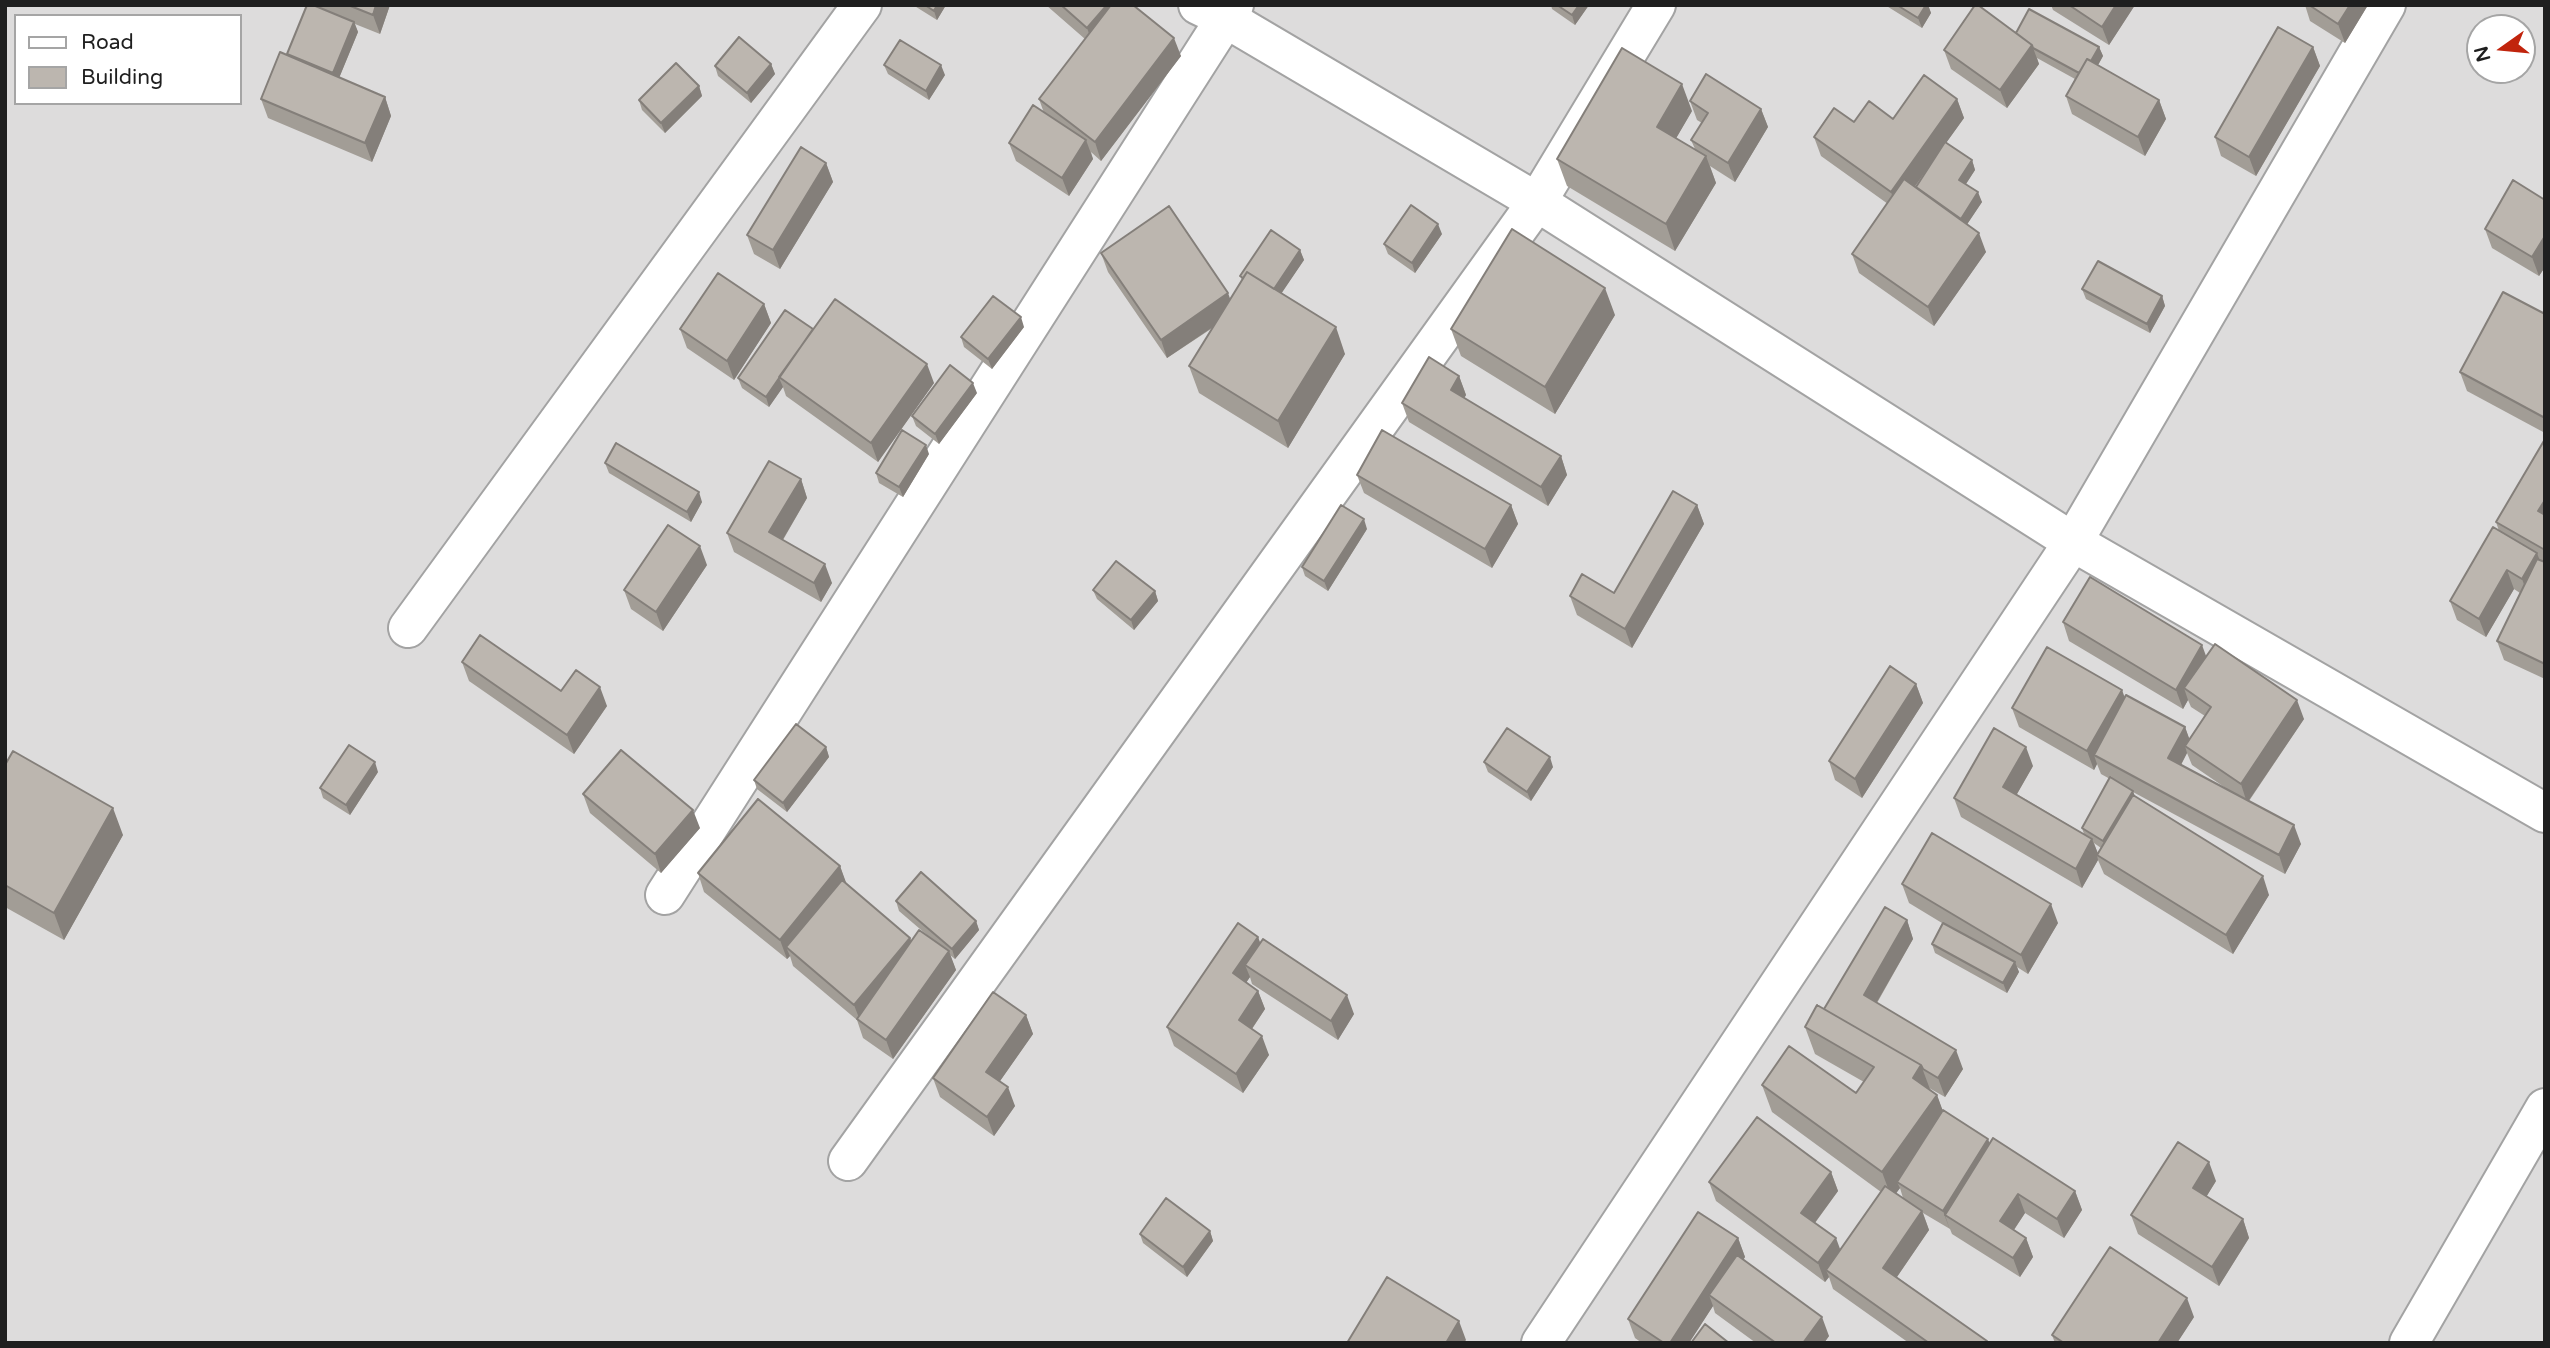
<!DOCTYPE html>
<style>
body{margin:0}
#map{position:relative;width:2550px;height:1348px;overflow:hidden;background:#efede6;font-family:"Varela Round",sans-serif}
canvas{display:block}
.frame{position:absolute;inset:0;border:7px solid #1f1f1f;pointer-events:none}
.legend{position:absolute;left:14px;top:14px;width:228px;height:91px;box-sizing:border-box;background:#fff;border:2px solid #a5a5a5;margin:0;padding:9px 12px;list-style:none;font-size:21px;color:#1f1f1f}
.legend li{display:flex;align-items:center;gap:14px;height:35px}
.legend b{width:35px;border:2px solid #a5a5a5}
.north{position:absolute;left:2466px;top:14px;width:70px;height:70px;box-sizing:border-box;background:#fff;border:2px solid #a5a5a5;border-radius:50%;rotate:255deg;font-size:19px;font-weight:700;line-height:28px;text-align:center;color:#1f1f1f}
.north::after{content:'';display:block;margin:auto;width:24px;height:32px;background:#c1240d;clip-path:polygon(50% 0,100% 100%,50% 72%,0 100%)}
</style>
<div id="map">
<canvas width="2550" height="1348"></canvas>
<div class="frame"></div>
<ul class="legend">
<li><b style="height:9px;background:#fff"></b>Road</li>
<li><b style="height:19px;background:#bcb6af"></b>Building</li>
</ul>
<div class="north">N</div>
</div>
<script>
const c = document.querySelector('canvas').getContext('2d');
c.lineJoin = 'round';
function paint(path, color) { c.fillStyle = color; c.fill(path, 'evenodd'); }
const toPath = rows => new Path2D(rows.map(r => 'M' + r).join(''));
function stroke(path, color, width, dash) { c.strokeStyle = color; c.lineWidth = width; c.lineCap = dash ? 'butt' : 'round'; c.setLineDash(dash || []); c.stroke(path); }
paint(toPath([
 [5,5,2545,5,2545,1343,5,1343],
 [16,16,240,16,240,103,16,103],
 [2480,28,2522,28,2522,70,2480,70]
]), '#dddcdc');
const minor = toPath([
 [408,628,862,5],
 [665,895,1234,5],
 [848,1161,1537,202,1656,5],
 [1541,1343,2073,542,2386,5],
 [2409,1343,2545,1108]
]);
const tertiary = toPath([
 [1198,5,1225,18,1537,202,2073,542,2545,813]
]);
stroke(minor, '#a3a3a3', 42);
stroke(tertiary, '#a3a3a3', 42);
stroke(minor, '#fff', 38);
stroke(tertiary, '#fff', 38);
paint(toPath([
 [307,5,390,5,380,34,355,24,358,32,339,78,385,97,391,116,372,162,268,118,261,99,287,55],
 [913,5,946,5,937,20],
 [1046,5,1133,5,1181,56,1101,161,1091,152,1093,159,1069,196,1016,161,1009,143,1044,113,1039,99,1085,39],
 [1551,5,1589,5,1575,25,1552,9],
 [1885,5,1928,5,1931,13,1922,28],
 [2051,5,2135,5,2109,45,2053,10],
 [2305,5,2368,5,2345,43,2310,21],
 [2016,33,2099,47,2103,56,2098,65,2159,100,2166,119,2145,156,2072,114,2066,96,2075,79,2037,58,2039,64,2007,108,1951,69,1944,50],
 [2313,47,2320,66,2256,176,2221,156,2215,137],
 [771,64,775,74,751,103,718,76,715,66],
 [884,65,945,75,929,100,888,74],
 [699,86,702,96,665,133,642,110,639,100],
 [1957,99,1964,118,1946,143,1972,160,1975,170,1966,184,1982,202,1967,224,1986,252,1934,326,1859,273,1852,254,1888,204,1821,156,1814,137,1854,122,1893,119],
 [1929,166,1916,187,1915,187],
 [1690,101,1761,109,1768,127,1735,182,1710,166,1716,183,1675,251,1567,186,1557,159,1692,111,1676,138,1695,149,1691,140,1702,123,1697,120],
 [826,163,833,182,780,269,754,254,747,235],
 [2545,200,2545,267,2539,276,2492,248,2485,229],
 [1442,234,1415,273,1388,254,1384,244],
 [1300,250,1304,260,1281,293,1345,354,1288,448,1199,393,1189,366,1214,327,1167,358,1108,272,1101,253,1230,299,1242,280,1240,276],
 [2082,289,2162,296,2165,306,2150,333,2086,299],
 [764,304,771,323,734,380,687,348,680,329],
 [2545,314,2545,433,2467,391,2460,372],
 [1615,315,1555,414,1461,356,1451,329],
 [1024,327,992,369,964,347,961,337],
 [813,329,934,383,878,462,786,396,783,387,769,407,742,388,738,378],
 [1459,376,1466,395,1464,398,1561,456,1567,475,1548,506,1409,422,1402,403],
 [977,393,939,444,916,426,912,416],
 [2545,439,2545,679,2504,660,2497,641,2520,593,2514,589,2486,637,2457,620,2450,601,2499,531,2496,522],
 [929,454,903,497,879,483,876,473],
 [605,463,702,502,691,522,609,473],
 [1357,475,1511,505,1518,524,1492,568,1364,493],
 [801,479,807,498,783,540,832,583,821,602,734,552,727,533],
 [1697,505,1704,524,1632,648,1577,615,1570,596,1614,593],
 [1367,529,1328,591,1305,576,1302,567],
 [707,565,663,631,631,609,624,590],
 [1093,590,1155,591,1158,601,1134,630,1097,599],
 [2063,622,2206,656,2304,719,2249,801,2301,844,2285,874,2133,792,2135,796,2269,895,2233,954,2104,874,2098,860,2082,888,1961,817,1954,798,2033,766,2017,794,2084,834,2082,828,2110,779,2101,774,2097,764,2094,770,2019,727,2012,708,2125,697,2185,727,2189,739,2205,716,2191,707,2188,700,2183,709,2069,641],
 [2187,753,2192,765,2230,791,2181,765],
 [2094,843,2101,848,2098,854],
 [462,662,561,691,607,706,574,754,469,681],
 [1916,684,1923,703,1862,798,1835,780,1829,761],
 [826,747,829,757,787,812,757,789,754,780],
 [1484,762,1553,767,1531,801,1488,772],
 [5,765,123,835,64,940,5,907],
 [378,772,350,815,323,798,320,788],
 [583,794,700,828,661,873,590,813],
 [840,866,846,884,910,938,911,941,934,941,899,911,896,901,976,921,979,930,955,959,950,955,956,970,893,1059,863,1038,857,1020,793,966,790,956,787,959,704,892,698,873],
 [1902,884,2058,923,2028,974,2017,967,2019,972,2007,993,1935,953,1932,944,1942,923,1909,903],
 [1907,920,1913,939,1877,1003,1963,1069,1945,1097,1929,1088,1930,1090,1937,1095,1942,1110,1990,1144,2075,1191,2082,1210,2064,1238,2025,1213,2014,1230,2026,1238,2033,1257,2020,1277,1952,1234,1950,1229,1923,1213,1929,1230,1897,1277,1987,1343,1909,1343,1833,1289,1829,1277,1825,1282,1716,1201,1709,1182,1831,1172,1838,1191,1815,1223,1840,1250,1881,1192,1772,1112,1762,1085,1856,1093,1864,1082,1815,1054,1805,1027,1824,1009],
 [1900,1188,1903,1198,1896,1193],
 [1258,937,1260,943,1354,1014,1338,1040,1252,984,1250,977,1246,982,1258,991,1265,1009,1252,1029,1269,1055,1243,1093,1174,1046,1167,1027],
 [1026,1015,1033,1034,1000,1081,1015,1106,994,1136,940,1097,933,1078],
 [2216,1181,2206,1197,2243,1219,2249,1238,2219,1286,2138,1234,2131,1215],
 [1210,1231,1213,1241,1187,1277,1143,1243,1140,1234],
 [1738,1238,1745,1257,1743,1260,1829,1336,1824,1343,1756,1343,1715,1313,1713,1306,1689,1343,1642,1343,1635,1338,1628,1319],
 [2194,1317,2177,1343,2055,1343,2052,1335]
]), '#a29d96');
paint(toPath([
 [376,5,390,5,380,34,373,15],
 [937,5,946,5,937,20,934,11],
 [1107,5,1113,5,1094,47,1087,28],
 [1579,5,1589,5,1575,25,1572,15],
 [1926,5,1928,5,1931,13,1922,28,1918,18],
 [2116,5,2135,5,2109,45,2102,27],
 [2350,5,2368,5,2345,43,2338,24],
 [354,22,358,32,337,83,333,73],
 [1174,38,1181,56,1101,161,1095,142],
 [2032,45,2039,64,2007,108,2000,90],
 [2099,47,2103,56,2087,85,2083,75],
 [2313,47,2320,66,2256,176,2249,157],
 [771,64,775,74,751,103,747,93],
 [941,65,945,75,929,100,926,91],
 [1682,84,1692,111,1667,154,1657,127],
 [699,86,702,96,665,133,661,123],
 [385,97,391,116,372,162,365,143],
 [1957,99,1964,118,1897,211,1891,192],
 [2159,100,2166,119,2145,156,2138,137],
 [1761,109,1768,127,1735,182,1728,163],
 [1086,140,1093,159,1069,196,1062,178],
 [1706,156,1716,183,1675,251,1666,224],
 [1972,160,1975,170,1962,190,1959,180],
 [826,163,833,182,780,269,773,250],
 [1978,192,1982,202,1964,229,1961,219],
 [1438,224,1442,234,1415,273,1412,263],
 [1979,233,1986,252,1934,326,1928,307],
 [2545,236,2545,267,2539,276,2532,257],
 [1300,250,1304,260,1273,306,1270,296],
 [1605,288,1615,315,1555,414,1545,387],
 [1228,293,1235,312,1167,358,1161,340],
 [2162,296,2165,306,2150,333,2147,324],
 [764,304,771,323,734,380,727,361],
 [1021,317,1024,327,992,369,988,359],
 [1336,327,1345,354,1288,448,1278,421],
 [927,364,934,383,878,462,871,443],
 [1459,376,1466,395,1458,409,1451,390],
 [779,378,783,387,769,407,766,397],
 [973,383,977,393,939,444,935,434],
 [926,445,929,454,903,497,899,487],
 [1561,456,1567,475,1548,506,1541,487],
 [801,479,807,498,776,551,769,532],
 [699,492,702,502,691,522,687,512],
 [2545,500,2545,530,2538,511],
 [1511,505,1518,524,1492,568,1485,549],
 [1697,505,1704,524,1632,648,1625,629],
 [1364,519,1367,529,1328,591,1324,581],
 [700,546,707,565,663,631,656,612],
 [2537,553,2544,572,2529,598,2522,579],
 [825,564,832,583,821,602,814,583],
 [2507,570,2514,589,2486,637,2479,619],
 [1155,591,1158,601,1134,630,1131,620],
 [2202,645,2209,664,2184,688,2188,700,2183,709,2176,690],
 [1916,684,1923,703,1862,798,1855,779],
 [600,687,607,706,574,754,567,735],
 [2122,690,2129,709,2094,755,2097,764,2094,770,2087,751],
 [2297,700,2304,719,2247,803,2241,784],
 [2185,727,2192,746,2185,746,2187,753,2175,776,2168,758],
 [826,747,829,757,787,812,783,803],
 [2026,747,2033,766,2010,806,2003,787],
 [1550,757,1553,767,1531,801,1527,792],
 [375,762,378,772,350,815,346,805],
 [2133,791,2136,800,2107,851,2103,841],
 [113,808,123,835,64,940,54,913],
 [693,810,700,828,661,873,655,854],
 [2294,825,2301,844,2285,874,2279,855],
 [2092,839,2099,856,2097,855,2098,860,2082,888,2076,869],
 [840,866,847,885,786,947,790,956,787,959,780,940],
 [2263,876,2269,895,2233,954,2226,935],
 [2051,904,2058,923,2028,974,2021,955],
 [1907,920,1913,939,1870,1014,1864,995],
 [976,921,979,930,955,959,952,949],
 [1258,937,1265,956,1245,965,1250,977,1240,992,1233,973],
 [910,938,917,957,861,1023,854,1005],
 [949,951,956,970,893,1059,886,1040],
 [2015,962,2019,972,2007,993,2003,983],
 [1258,991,1265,1009,1245,1039,1239,1020],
 [1347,995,1354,1014,1338,1040,1331,1021],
 [1026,1015,1033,1034,993,1091,986,1072],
 [1262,1036,1269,1055,1243,1093,1236,1074],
 [1956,1050,1963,1069,1945,1097,1938,1078],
 [1921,1065,1931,1092,1913,1078],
 [1008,1087,1015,1106,994,1136,987,1117],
 [1937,1095,1947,1122,1897,1182,1900,1188,1892,1199,1882,1172],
 [1988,1139,1995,1158,1945,1215,1950,1230,1943,1211],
 [2209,1162,2216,1181,2200,1207,2193,1188],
 [1831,1172,1838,1191,1808,1232,1801,1213],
 [2075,1191,2082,1210,2064,1238,2057,1219],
 [2018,1194,2025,1213,2007,1240,2000,1221],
 [1922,1211,1929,1230,1890,1287,1883,1268],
 [2243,1219,2249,1238,2219,1286,2212,1267],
 [1210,1231,1213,1241,1187,1277,1183,1267],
 [1738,1238,1745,1257,1717,1300,1709,1295,1713,1306,1689,1343,1670,1343],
 [1836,1238,1843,1257,1826,1270,1829,1277,1825,1282,1818,1263],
 [2026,1238,2033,1257,2020,1277,2013,1258],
 [2187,1298,2194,1317,2177,1343,2158,1343],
 [1822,1317,1829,1336,1824,1343,1803,1343],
 [1459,1321,1466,1340,1464,1343,1446,1343]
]), '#847f7a');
const building = toPath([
 [307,5,313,5,354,22,333,73,287,54,307,5],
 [348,5,376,5,373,15,348,5],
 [925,5,937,5,934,11,925,5],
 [1061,5,1107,5,1087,28,1061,5],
 [1111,5,1133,5,1174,38,1095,142,1039,99,1111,5],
 [1557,5,1579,5,1572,15,1557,5],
 [1897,5,1926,5,1918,18,1897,5],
 [1975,5,1978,5,2032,45,2000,90,1944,50,1975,5],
 [2069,5,2116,5,2102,27,2069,5],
 [2309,5,2350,5,2338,24,2309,5],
 [2029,9,2099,47,2091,61,2087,59,2079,73,2033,48,2032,45,2016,33,2029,9],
 [2278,27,2313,47,2249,157,2215,137,2278,27],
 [739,37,771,64,747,93,715,66,739,37],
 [900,40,941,65,926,91,884,65,900,40],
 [1622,48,1682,84,1657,127,1706,156,1666,224,1557,159,1622,48],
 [280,52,385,97,365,143,261,99,280,52],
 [2087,59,2159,100,2138,137,2066,96,2087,59],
 [676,63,699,86,661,123,639,100,676,63],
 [1706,74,1761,109,1728,163,1691,140,1708,113,1690,101,1706,74],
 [1924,75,1957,99,1891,192,1814,137,1834,108,1854,122,1869,101,1893,119,1924,75],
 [1033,105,1086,140,1062,178,1009,143,1033,105],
 [1945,142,1972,160,1959,180,1978,192,1961,219,1916,187,1945,142],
 [801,147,826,163,773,250,747,235,801,147],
 [1904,179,1979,233,1928,307,1852,254,1904,179],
 [2513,180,2545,200,2545,236,2532,257,2485,229,2513,180],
 [1411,205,1438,224,1412,263,1384,244,1411,205],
 [1169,206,1228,293,1161,340,1101,253,1169,206],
 [1512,229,1605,288,1545,387,1451,329,1512,229],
 [1271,230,1300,250,1274,289,1247,272,1243,278,1240,276,1271,230],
 [2098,261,2162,296,2147,324,2082,289,2098,261],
 [1247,272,1336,327,1278,421,1189,366,1247,272],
 [718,273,764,304,727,361,680,329,718,273],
 [2503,292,2545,314,2545,418,2460,372,2503,292],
 [993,296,1021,317,988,359,961,337,993,296],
 [835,299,927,364,871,443,779,377,835,299],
 [785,310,813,329,766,397,738,378,785,310],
 [1429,357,1459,376,1451,390,1561,456,1541,487,1402,403,1429,357],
 [950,365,973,383,935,434,912,416,950,365],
 [902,430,926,445,899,487,876,473,902,430],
 [1382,430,1511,505,1485,549,1357,475,1382,430],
 [2545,439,2545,500,2538,511,2545,515,2545,550,2496,522,2545,439],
 [616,443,699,492,687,512,605,463,616,443],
 [769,461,801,479,769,532,825,564,814,583,727,533,769,461],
 [1673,491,1697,505,1625,629,1570,596,1582,574,1614,593,1673,491],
 [1341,505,1364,519,1324,581,1302,567,1341,505],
 [668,525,700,546,656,612,624,590,668,525],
 [2493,527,2537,553,2522,579,2507,570,2479,619,2450,601,2493,527],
 [2537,559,2545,562,2545,664,2497,641,2537,559],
 [1116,561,1155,591,1131,620,1093,590,1116,561],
 [2090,577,2202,645,2176,690,2063,622,2090,577],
 [480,635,561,691,576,670,600,687,567,735,462,662,480,635],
 [2215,644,2297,700,2241,784,2185,746,2211,707,2184,688,2215,644],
 [2047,647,2122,690,2087,751,2012,708,2047,647],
 [1890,666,1916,684,1855,779,1829,761,1890,666],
 [2126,695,2185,727,2168,758,2294,825,2279,855,2094,755,2126,695],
 [796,724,826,747,783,803,754,780,796,724],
 [1507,728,1550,757,1527,792,1484,762,1507,728],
 [1994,728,2026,747,2003,787,2092,839,2076,869,1954,798,1994,728],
 [349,745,375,762,346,805,320,788,349,745],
 [621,750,693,810,655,854,583,794,621,750],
 [13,751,113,808,54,913,5,885,5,765,13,751],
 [2110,777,2133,791,2103,841,2082,828,2110,777],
 [2133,795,2263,876,2226,935,2097,855,2133,795],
 [758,799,840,866,780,940,698,873,758,799],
 [1932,833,2051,904,2021,955,1902,884,1932,833],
 [921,872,976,921,952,949,896,901,921,872],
 [842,880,910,938,854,1005,786,947,842,880],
 [1885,907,1907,920,1864,995,1956,1050,1938,1078,1923,1069,1921,1065,1824,1009,1885,907],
 [1238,923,1258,937,1233,973,1258,991,1239,1020,1262,1036,1236,1074,1167,1027,1238,923],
 [1943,923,2015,962,2003,983,1932,944,1943,923],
 [919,930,949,951,886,1040,857,1019,919,930],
 [1263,939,1347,995,1331,1021,1245,965,1263,939],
 [993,992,1026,1015,986,1072,1008,1087,987,1117,933,1078,993,992],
 [1817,1005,1921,1065,1913,1078,1937,1095,1882,1172,1762,1085,1789,1046,1856,1093,1874,1067,1805,1027,1817,1005],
 [1943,1110,1988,1139,1943,1211,1897,1182,1943,1110],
 [1757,1117,1831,1172,1801,1213,1836,1238,1818,1263,1709,1182,1757,1117],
 [1993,1138,2075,1191,2057,1219,2018,1194,2000,1221,2026,1238,2013,1258,1945,1215,1993,1138],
 [2178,1142,2209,1162,2193,1188,2243,1219,2212,1267,2131,1215,2178,1142],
 [1885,1186,1922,1211,1883,1268,1987,1341,1986,1343,1929,1343,1826,1270,1885,1186],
 [1166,1198,1210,1231,1183,1267,1140,1234,1166,1198],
 [1698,1212,1738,1238,1670,1343,1664,1343,1628,1319,1698,1212],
 [2110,1247,2187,1298,2158,1343,2064,1343,2052,1335,2110,1247],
 [1737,1255,1822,1317,1803,1343,1776,1343,1709,1295,1737,1255],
 [1387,1277,1459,1321,1446,1343,1347,1343,1387,1277],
 [1705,1324,1729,1343,1691,1343,1705,1324]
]);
paint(building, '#bcb6af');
stroke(building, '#847f7a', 2);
</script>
